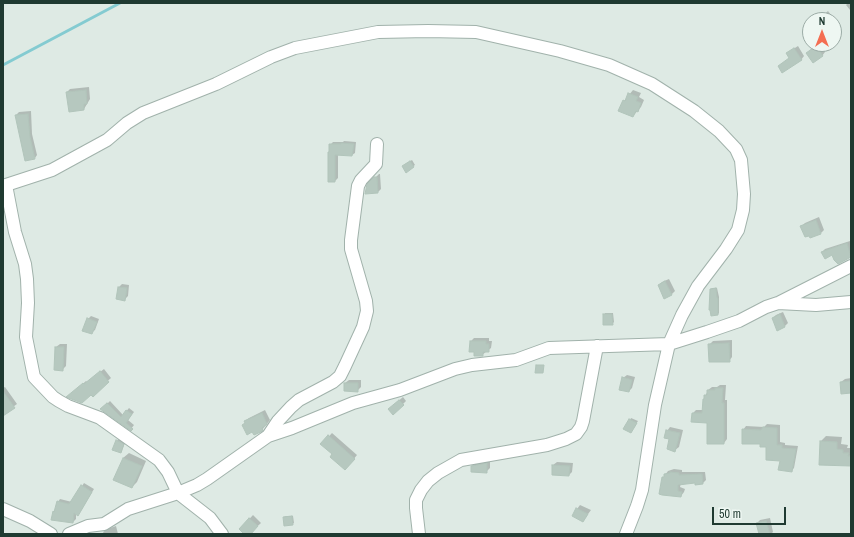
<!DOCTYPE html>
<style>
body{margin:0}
#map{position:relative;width:854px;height:537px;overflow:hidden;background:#deeae4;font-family:"Archivo Narrow",sans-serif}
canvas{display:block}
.frame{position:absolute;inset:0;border:4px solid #1f3a31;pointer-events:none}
.north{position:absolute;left:802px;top:12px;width:40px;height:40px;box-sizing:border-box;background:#eef7f2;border:1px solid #9baba5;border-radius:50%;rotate:0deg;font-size:11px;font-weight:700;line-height:16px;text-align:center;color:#1f3a31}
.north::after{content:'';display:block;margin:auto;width:14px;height:18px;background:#f46e52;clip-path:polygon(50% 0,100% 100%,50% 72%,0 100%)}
.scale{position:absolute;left:712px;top:507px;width:74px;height:18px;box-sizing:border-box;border:2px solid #1f3a31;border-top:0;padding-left:5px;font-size:12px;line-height:14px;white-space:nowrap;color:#1f3a31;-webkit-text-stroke:3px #eef7f2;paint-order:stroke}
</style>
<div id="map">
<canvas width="854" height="537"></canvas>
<div class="frame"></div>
<div class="north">N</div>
<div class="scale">50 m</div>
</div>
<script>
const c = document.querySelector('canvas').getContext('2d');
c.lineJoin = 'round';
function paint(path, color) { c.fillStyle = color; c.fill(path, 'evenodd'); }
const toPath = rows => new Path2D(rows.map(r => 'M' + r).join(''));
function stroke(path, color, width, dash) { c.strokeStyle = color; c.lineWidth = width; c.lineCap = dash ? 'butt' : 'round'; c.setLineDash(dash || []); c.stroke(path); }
paint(toPath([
 [848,3,851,3,851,9,850,10,846,5],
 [828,11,834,19,823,20,821,17],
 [820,44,825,52,822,56,810,50],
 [798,46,804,56,801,60,779,66,790,58,787,53],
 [89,87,90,99,84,109,67,92,70,89],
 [633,90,641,93,639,97,644,100,641,107,633,116,624,101],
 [31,111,32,134,37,155,35,158,16,115,19,112],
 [344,141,356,142,355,153,352,155,338,154,338,178,335,181,329,152,330,151,330,145,333,142,343,142],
 [412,160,415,165,406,171,404,165],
 [379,174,380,174,381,189,378,192,368,185],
 [819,217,824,230,821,233,802,226,805,223],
 [850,241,851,255,837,263,833,253,822,252,825,249],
 [669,279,675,291,671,295,659,285,662,282],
 [122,284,129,285,128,296,125,299,118,288],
 [712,288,717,288,719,297,719,313,718,314,711,289],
 [783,312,788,323,784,327,773,318,776,315],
 [605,313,613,313,614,322,612,324,604,315],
 [91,316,99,319,95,330,91,333,88,319],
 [474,338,489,338,489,341,492,341,491,348,482,355,471,341],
 [732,340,732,357,729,361,709,345,713,341],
 [60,344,67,344,66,366,62,370,56,347],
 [104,369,111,378,103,385,91,394,71,394,86,381,87,382],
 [627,375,635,377,632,388,629,391,623,378],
 [851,378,851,392,841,382,845,379],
 [349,380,361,380,361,387,357,391,345,383],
 [720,385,726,385,725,400,727,400,727,439,724,443,708,422,693,413,696,410,703,410,704,399,708,390,712,387,717,387],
 [5,387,17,404,3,414,3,388],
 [403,397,406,401,393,414,389,409],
 [110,401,123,415,129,408,134,412,128,420,134,425,131,429,102,409],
 [265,410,270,420,262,430,246,423,245,421,249,418],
 [631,418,638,421,631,432,630,420],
 [767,424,780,425,780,442,785,443,785,445,798,446,794,468,791,471,767,446,761,443,743,430,746,426,764,427],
 [670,427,683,430,679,447,675,450,667,431],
 [332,433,357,455,348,466,322,444],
 [826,436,842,437,841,444,848,445,847,448,851,448,851,465,821,441],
 [118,439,125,443,121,452,114,449],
 [129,453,146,461,137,482,132,487,123,458],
 [490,460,490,468,486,472,472,466,476,463],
 [557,462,573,463,572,472,569,475,553,465],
 [674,469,682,470,682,472,705,472,706,480,702,484,696,482,681,483,680,487,685,489,684,492,681,496,665,475,668,471],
 [84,483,94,489,80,512,76,513,76,519,73,522,54,512,58,502,60,499,72,502],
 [580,505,591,510,583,521,577,509],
 [253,515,261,523,249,534,246,534,240,529],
 [286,516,293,516,294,523,292,524,284,517],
 [770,518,773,532,771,534,759,534,757,523,760,520],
 [116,526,118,534,104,534,103,532,107,529]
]), '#0003');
stroke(toPath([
 [3,65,120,3]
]), '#84cbd1', 3);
const building = toPath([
 [816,46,823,56,813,63,806,53,816,46],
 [794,48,802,60,782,73,778,66,789,58,786,53,794,48],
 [86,90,87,104,84,104,84,110,69,112,66,92,86,90],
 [628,93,638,97,636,101,641,103,638,112,636,111,633,117,618,111,623,100,625,101,628,93],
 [28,114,30,137,35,159,25,161,15,115,28,114],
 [341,143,354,144,352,156,335,155,335,182,328,182,328,152,329,152,329,144,341,144,341,143],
 [410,161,414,167,406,173,402,166,410,161],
 [374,177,377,177,378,193,365,194,367,184,374,177],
 [816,220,821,234,810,238,809,236,805,237,800,226,816,220],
 [847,243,851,257,838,264,834,260,832,255,825,259,821,252,847,243],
 [665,281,672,295,664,299,658,285,665,281],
 [118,287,127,288,125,301,116,299,118,287],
 [716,288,717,298,718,298,718,315,711,316,710,310,709,310,710,289,716,288],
 [603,314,612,314,613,325,603,325,603,314],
 [780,314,785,327,777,331,772,318,780,314],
 [87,318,97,322,92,334,82,331,87,318],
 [470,341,486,341,486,344,489,344,489,352,483,352,483,356,474,356,474,352,469,352,470,341],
 [729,343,730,362,709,362,708,344,729,343],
 [55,347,64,347,63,371,54,370,55,347],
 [536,365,544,365,543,373,535,373,536,365],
 [100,371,109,382,93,397,91,395,82,403,66,397,83,383,84,384,100,371],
 [622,377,632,380,629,392,619,390,622,377],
 [851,381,851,393,841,394,840,382,851,381],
 [344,383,358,383,358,392,344,391,344,383],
 [715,388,723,388,722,403,724,403,724,444,707,444,707,423,691,422,692,413,702,413,703,399,704,399,704,395,707,395,707,390,715,390,715,388],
 [3,391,15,408,3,416,3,391],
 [399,400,404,405,393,415,388,409,399,400],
 [107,403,121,417,126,410,132,414,126,423,133,429,131,431,100,409,107,403],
 [262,413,267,424,262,428,263,431,254,435,252,432,247,435,242,425,245,423,244,421,262,413],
 [629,419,637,423,631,433,623,429,629,419],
 [763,427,777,428,777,445,782,445,782,448,796,449,792,472,778,470,780,461,766,460,766,447,760,447,760,444,742,444,742,429,761,430,763,427],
 [666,430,680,433,675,452,667,449,669,439,664,438,666,430],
 [328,435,355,459,345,470,330,457,332,454,320,444,328,435],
 [116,440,124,444,121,453,112,450,116,440],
 [820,441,837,442,837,449,843,450,843,453,849,453,848,456,851,456,851,466,819,465,820,441],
 [123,458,142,466,132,488,113,480,123,458],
 [487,463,487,473,471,472,471,466,487,463],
 [552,465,570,466,569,476,552,475,552,465],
 [670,472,679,473,679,475,702,474,703,484,695,485,695,483,678,485,678,491,682,492,681,497,662,495,659,494,662,477,664,477,664,474,670,473,670,472],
 [81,485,92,492,78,516,74,513,73,523,51,520,53,511,54,512,57,501,69,504,81,485],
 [576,508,588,514,583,522,572,516,576,508],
 [292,516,293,525,284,526,283,517,292,516],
 [249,518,258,526,251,534,244,534,239,529,249,518],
 [766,521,770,534,759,534,756,523,766,521]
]);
paint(building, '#b6c8bf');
stroke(building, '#b1c4ba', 1);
const minor = toPath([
 [6,185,15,232,25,264,27,279,28,303,26,337,34,377,53,397,59,401,68,406,100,418,159,460,168,472,178,493,210,518,222,534],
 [3,186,52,170,107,140,127,123,143,113,216,84,271,57,295,48,378,32,428,31,476,32,560,51,609,65,652,84,694,111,719,131,736,149,741,160,744,194,743,210,738,230,726,249,698,286,682,315,669,344,655,405,642,490,637,506,626,534],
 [780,302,851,266],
 [268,436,278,421,291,407,299,400,333,382,340,376,345,366,363,327,367,311,366,301,351,249,351,240,358,186,361,180,376,164,377,144],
 [3,509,30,521,51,534],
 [69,534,88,526,104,524,128,509,178,493,197,485,207,479,268,436,292,428,353,403,400,390,455,369,472,365,516,360,549,348,669,344,707,332,739,321,766,307,778,303,816,305,851,302],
 [419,534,416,508,416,500,421,490,428,481,438,473,461,460,547,445,566,439,576,434,581,427,583,421,597,346]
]);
stroke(minor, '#a1b2ab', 14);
stroke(minor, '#fff', 12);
</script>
